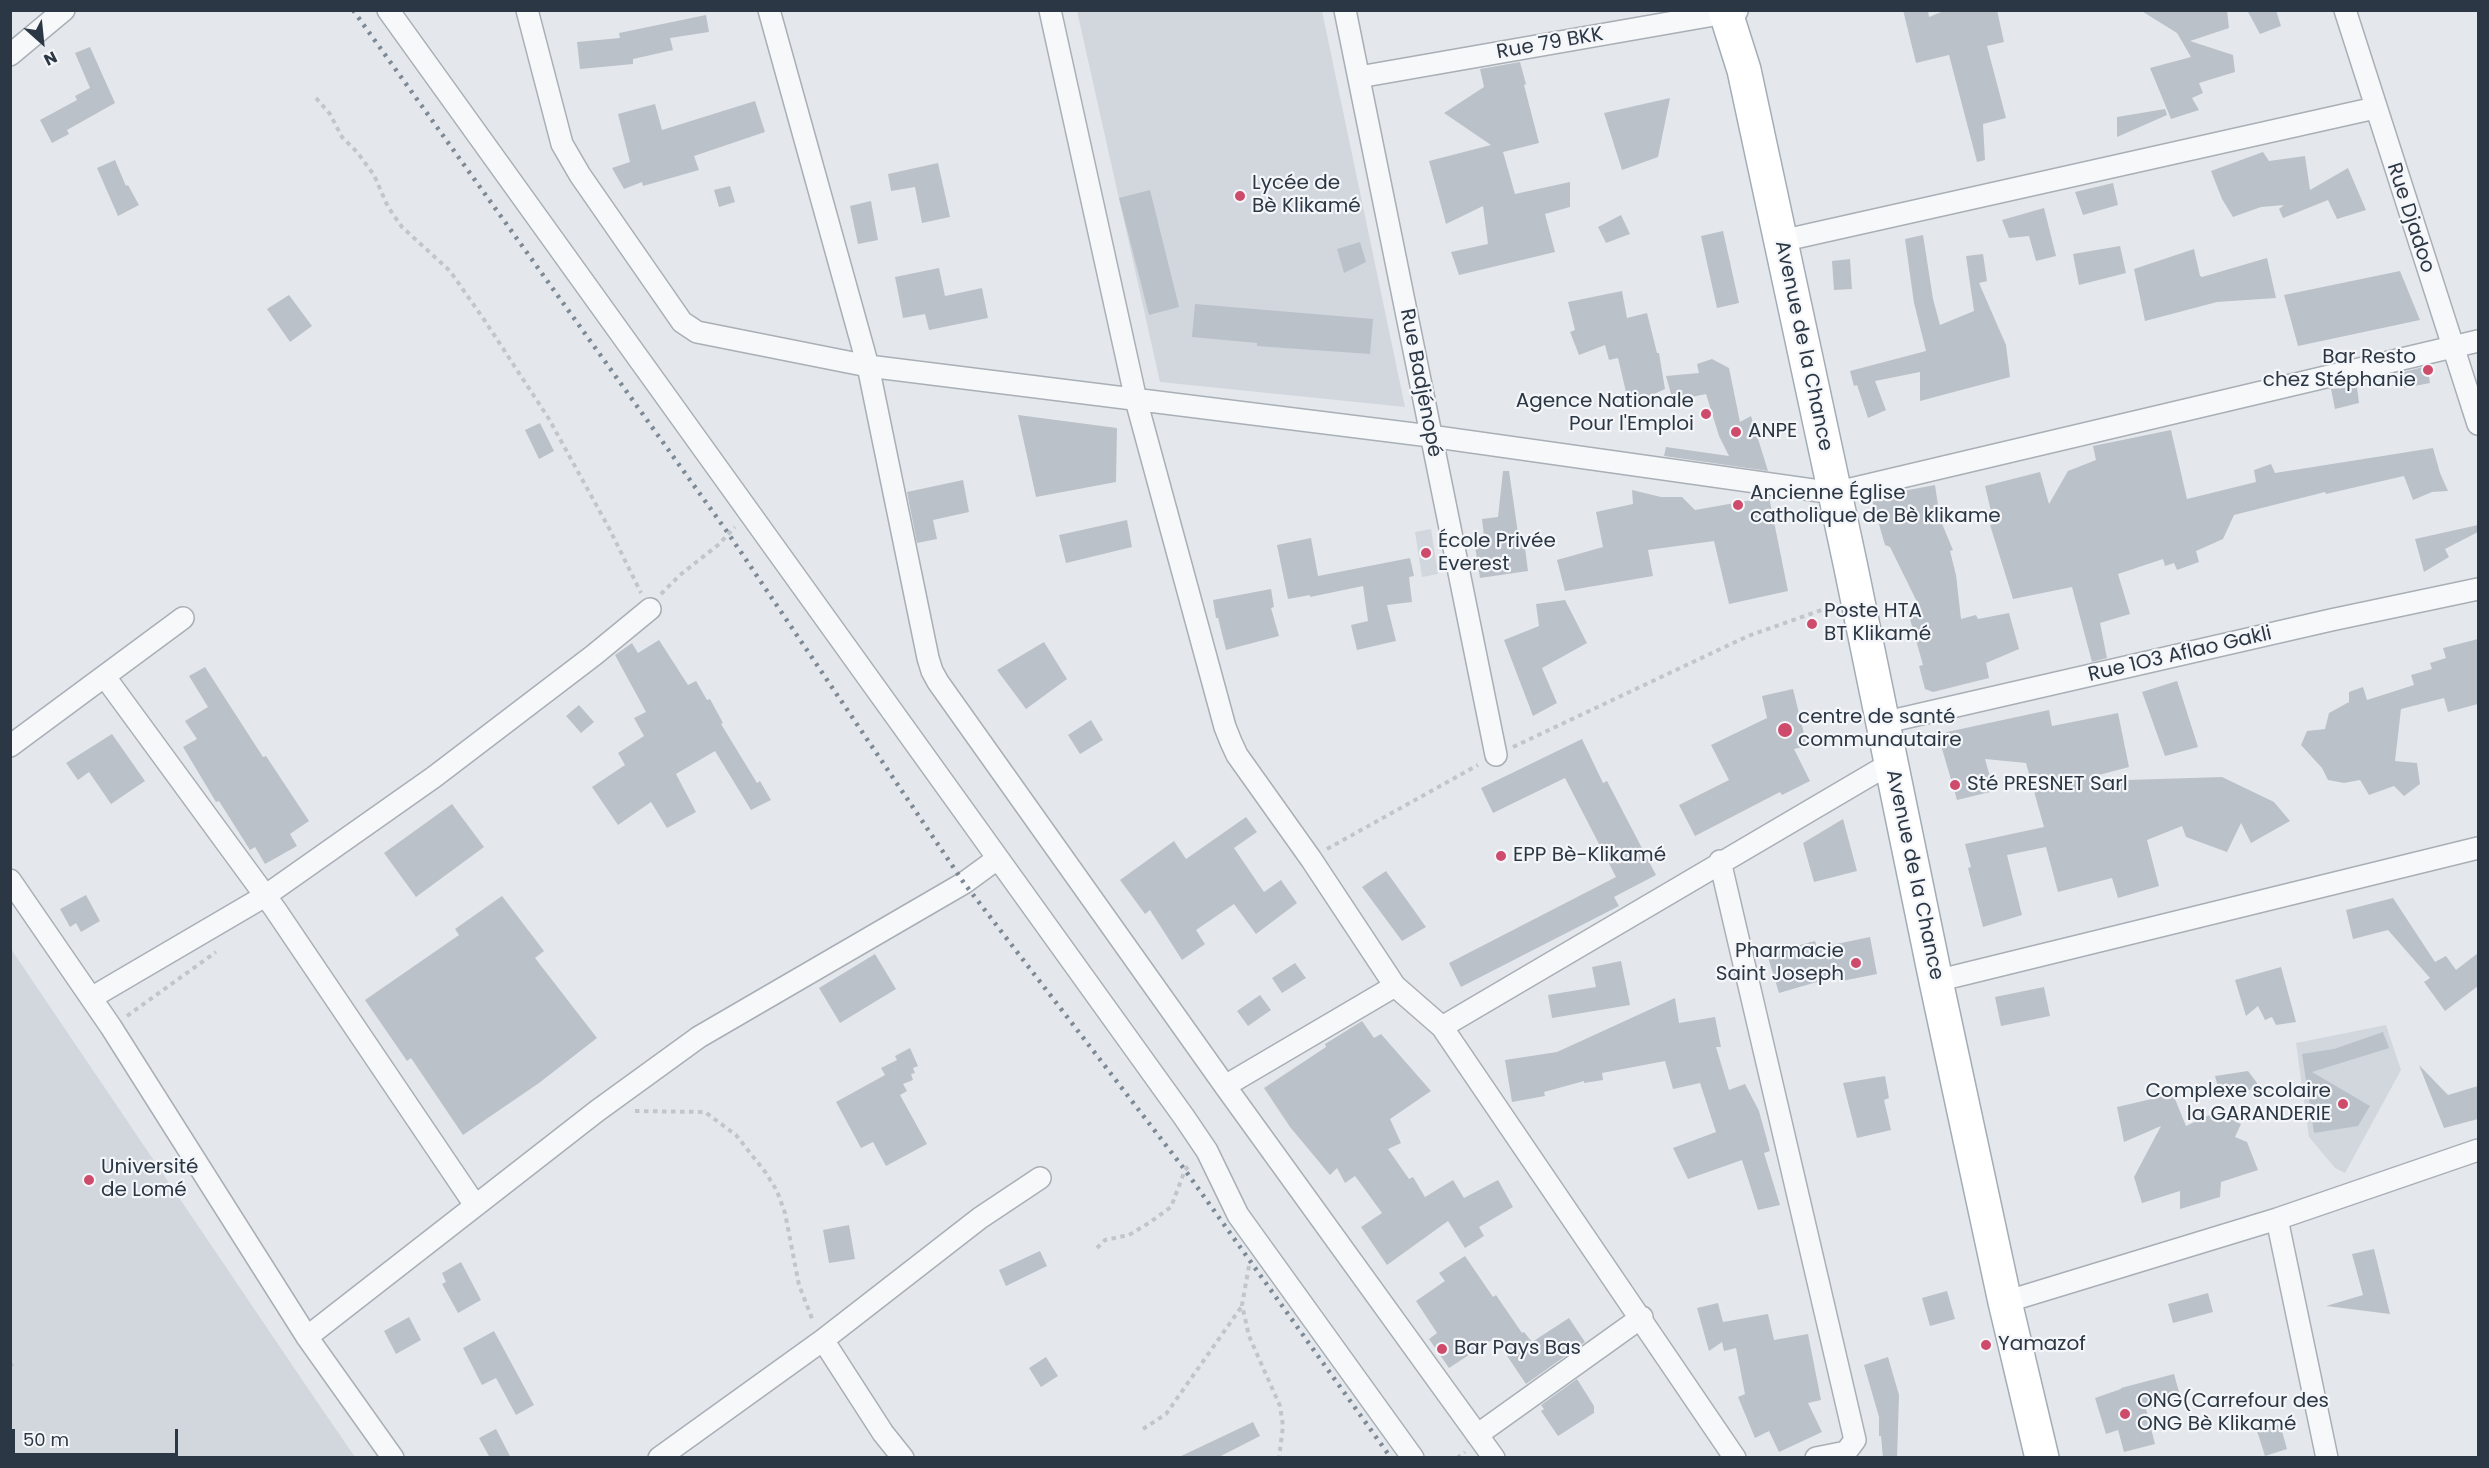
<!DOCTYPE html>
<meta charset="utf-8">
<style>
body{margin:0}
#map{position:relative;width:2489px;height:1468px;overflow:hidden;background:#e4e8ec;font-family:Poppins,sans-serif}
canvas{display:block}
.frame{position:absolute;inset:0;border:12px solid #2b3744;pointer-events:none}
.north{position:absolute;left:12px;top:12px;width:60px;height:60px;-webkit-text-stroke:4px #f4f6f9;paint-order:stroke;rotate:153deg;font-size:16px;font-weight:700;line-height:24px;text-align:center;color:#2b3744}
.north::after{content:'';display:block;margin:auto;width:21px;height:27px;background:#2b3744;clip-path:polygon(50% 0,100% 100%,50% 72%,0 100%)}
.scale{position:absolute;left:12px;top:1429px;width:166px;height:27px;box-sizing:border-box;border:3px solid #2b3744;border-top:0;padding-left:8px;font-size:18px;line-height:21px;white-space:nowrap;color:#2b3744;-webkit-text-stroke:4px #f4f6f9;paint-order:stroke}
</style>
<div id="map">
<canvas width="2489" height="1468"></canvas>
<div class="frame"></div>
<div class="north">N</div>
<div class="scale">50 m</div>
</div>
<script>
const c = document.querySelector('canvas').getContext('2d');
c.lineJoin = 'round';
function paint(path, color) { c.fillStyle = color; c.fill(path, 'evenodd'); }
const toPath = rows => new Path2D(rows.map(r => 'M' + r).join(''));
function stroke(path, color, width, dash) { c.strokeStyle = color; c.lineWidth = width; c.lineCap = dash ? 'butt' : 'round'; c.setLineDash(dash || []); c.stroke(path); }
function label(font, color, halo, rows, align = 'center') {
  c.font = font + ' Poppins,sans-serif'; c.lineWidth = 4.5; c.setLineDash([]); c.textBaseline = 'middle'; c.strokeStyle = halo; c.fillStyle = color; for (const [text, x, y, turn = 0] of rows) {
    c.save(); c.translate(x, y); c.rotate((+turn || 0) * Math.PI / 180); c.textAlign = isNaN(turn) ? turn : align; if (halo) c.strokeText(text, 0, 0); c.fillText(text, 0, 0); c.restore();
  }
}
paint(toPath([
 [1077,11,1322,11,1405,407,1160,382],
 [1431,529,1438,574,1422,577,1415,532],
 [11,949,309,1390,355,1457,11,1457],
 [2386,1025,2401,1070,2345,1173,2335,1168,2309,1137,2296,1043]
]), '#d2d7de');
paint(toPath([
 [1903,10,1928,10,1929,17,1946,10,1997,10,2004,42,1987,46,2006,118,1983,124,1985,160,1977,162,1949,55,1916,63],
 [2140,10,2227,10,2229,28,2190,41,2233,55,2235,72,2199,83,2203,93,2192,98,2199,110,2171,119,2150,68,2191,57,2177,33],
 [2247,10,2276,10,2281,26,2260,34],
 [706,15,709,32,670,38,673,50,633,59,633,64,580,69,577,42,620,38,619,33],
 [90,47,115,103,67,130,69,134,52,143,40,120,77,100,75,96,90,88,75,53],
 [1520,62,1526,84,1524,85,1539,143,1503,152,1515,194,1570,182,1570,207,1545,214,1555,252,1459,275,1451,252,1488,244,1483,206,1446,224,1429,161,1491,145,1444,113,1484,87,1480,69],
 [1670,98,1658,157,1622,170,1604,113],
 [755,101,765,132,694,156,699,170,643,186,642,182,624,189,612,168,630,162,618,114,655,104,662,130],
 [2165,109,2167,115,2117,137,2117,117],
 [2263,152,2269,161,2305,156,2310,190,2348,168,2366,210,2337,219,2328,200,2283,218,2279,209,2284,205,2261,207,2233,217,2222,199,2211,171],
 [115,160,126,186,128,185,139,205,118,216,97,168],
 [938,163,950,217,922,223,915,187,891,191,888,174],
 [2113,183,2118,205,2083,215,2075,192],
 [730,186,735,202,719,207,714,190],
 [1150,190,1179,307,1149,315,1119,198],
 [871,201,878,240,858,244,850,206],
 [2044,208,2056,256,2036,261,2029,236,2009,238,2002,220],
 [1621,215,1630,234,1606,243,1598,227],
 [1723,231,1739,303,1717,308,1701,236],
 [1923,235,1933,299,1940,325,1974,311,1966,256,1983,254,1987,281,1979,283,2006,345,2010,377,1920,401,1920,372,1875,381,1886,410,1868,418,1857,385,1854,386,1850,371,1926,351,1914,303,1905,239],
 [1360,242,1366,262,1344,273,1337,249],
 [2120,246,2126,273,2079,285,2073,254],
 [2194,249,2200,276,2202,277,2267,258,2276,298,2217,302,2145,321,2134,269],
 [1850,259,1852,289,1834,290,1832,261],
 [939,268,945,296,982,288,988,318,929,330,925,314,903,318,895,277],
 [2400,271,2420,320,2298,346,2284,295],
 [1622,291,1627,318,1647,313,1657,353,1659,353,1665,389,1629,405,1618,358,1609,360,1605,345,1579,355,1570,332,1575,330,1568,302],
 [289,295,312,326,290,342,267,309],
 [1195,304,1373,319,1370,354,1257,346,1257,343,1192,337],
 [1712,359,1729,368,1740,422,1751,416,1768,471,1664,456,1666,447,1729,456,1719,436,1706,394,1673,401,1666,376,1699,373,1697,364],
 [2427,366,2430,383,2404,388,2400,373],
 [2357,387,2359,403,2335,409,2331,389],
 [1018,415,1117,428,1116,482,1036,497],
 [540,423,554,451,539,459,525,430],
 [2171,430,2187,499,2256,482,2254,470,2271,464,2275,473,2433,448,2440,473,2448,491,2432,492,2413,500,2404,476,2326,494,2325,492,2234,515,2223,539,2196,551,2199,562,2177,570,2174,563,2165,566,2163,559,2118,574,2130,614,2100,623,2107,658,2092,662,2072,587,2013,599,1990,525,1994,524,1985,486,2040,472,2049,504,2068,471,2096,460,2093,446],
 [1503,471,1509,471,1519,540,1524,540,1528,571,1480,578,1475,546,1485,545,1482,519,1498,517],
 [963,480,969,512,933,520,937,539,917,543,907,492],
 [1935,485,1940,519,1953,550,1950,551,1956,575,1961,619,1976,615,1978,619,2009,613,2019,649,1986,663,1989,678,1933,692,1925,689,1919,666,1923,665,1908,612,1920,608,1890,547,1885,545,1871,497],
 [1632,490,1661,497,1682,497,1695,510,1769,497,1788,591,1729,604,1714,541,1648,550,1653,576,1565,591,1557,560,1603,547,1596,512,1633,504],
 [1127,520,1132,547,1066,563,1059,535],
 [2478,525,2478,532,2445,549,2449,557,2424,572,2415,539],
 [1311,538,1318,576,1410,558,1414,576,1409,577,1412,602,1387,605,1396,641,1357,650,1351,625,1368,621,1363,586,1310,597,1310,595,1288,599,1277,545],
 [1271,589,1274,607,1271,608,1279,636,1226,650,1218,618,1216,618,1213,600],
 [1565,600,1587,643,1542,668,1557,703,1533,716,1504,640,1539,626,1536,604],
 [2478,639,2478,704,2448,712,2444,698,2401,709,2395,761,2417,763,2420,784,2404,796,2394,786,2369,795,2360,780,2344,783,2328,780,2322,768,2301,745,2307,731,2325,729,2329,713,2349,702,2349,692,2363,687,2367,700,2414,685,2411,675,2432,669,2430,663,2446,658,2443,648],
 [659,640,688,685,696,681,707,700,710,699,723,723,721,724,757,783,760,781,771,800,751,810,715,751,676,774,696,812,667,828,651,802,618,825,592,787,625,765,618,753,644,736,634,718,646,712,615,655,632,643,638,653],
 [1044,642,1067,679,1026,709,997,670],
 [205,667,263,757,266,756,309,821,290,834,297,846,265,864,255,847,250,850,219,801,216,802,183,747,197,739,185,721,208,707,189,676],
 [2177,681,2198,747,2165,756,2142,692],
 [1793,689,1807,746,1794,749,1810,781,1782,795,1780,792,1695,836,1679,805,1729,780,1711,745,1767,718,1762,696],
 [579,705,594,722,581,733,566,716],
 [2049,710,2052,726,2118,713,2129,767,2095,776,2095,781,2222,777,2274,802,2290,821,2251,843,2241,823,2227,852,2186,837,2182,826,2147,840,2159,886,2118,898,2112,878,2058,892,2046,847,2007,855,2022,915,1983,927,1968,868,1971,867,1965,844,2044,827,2026,763,1985,759,1994,791,1957,800,1940,742,1947,732],
 [1091,720,1103,740,1080,754,1068,735],
 [112,734,145,781,111,804,89,772,78,780,66,763],
 [1582,739,1603,783,1607,781,1656,875,1614,897,1619,906,1461,987,1449,963,1616,877,1565,778,1493,813,1481,788],
 [452,804,484,847,416,897,384,853],
 [1246,817,1257,832,1234,848,1264,892,1281,880,1297,903,1256,934,1234,904,1196,930,1205,944,1182,960,1150,910,1145,914,1120,880,1174,841,1186,859],
 [1843,819,1857,871,1814,882,1803,843],
 [1386,871,1426,927,1402,941,1362,887],
 [86,895,100,921,81,932,76,923,70,927,60,909],
 [502,896,544,951,535,958,597,1038,539,1083,463,1135,411,1058,407,1061,365,1000,459,935,455,929],
 [2393,898,2435,962,2446,956,2456,970,2478,953,2478,986,2445,1011,2424,982,2430,978,2388,930,2353,939,2346,910],
 [1870,937,1877,974,1842,981,1841,975,1779,993,1767,954,1815,941,1817,948],
 [875,954,896,989,840,1023,819,988],
 [1621,961,1630,1005,1552,1018,1548,995,1596,987,1592,967],
 [1295,963,1306,978,1282,993,1272,978],
 [2281,967,2296,1022,2276,1025,2272,1017,2265,1020,2258,1006,2246,1016,2235,980],
 [2044,987,2050,1016,2001,1026,1995,997],
 [1260,995,1271,1010,1248,1026,1237,1011],
 [1675,998,1679,1023,1715,1017,1721,1047,1716,1047,1729,1090,1745,1084,1759,1111,1770,1151,1764,1153,1780,1205,1758,1210,1742,1160,1688,1179,1673,1148,1716,1132,1700,1083,1673,1089,1665,1061,1602,1073,1603,1080,1584,1083,1584,1081,1544,1092,1545,1096,1512,1102,1505,1060,1557,1052],
 [1362,1021,1374,1038,1381,1034,1431,1091,1390,1119,1401,1143,1388,1149,1409,1179,1413,1177,1425,1197,1453,1180,1464,1198,1498,1180,1513,1207,1479,1227,1484,1236,1465,1248,1448,1221,1387,1265,1361,1227,1382,1213,1355,1176,1345,1183,1337,1168,1330,1175,1290,1127,1264,1088,1326,1047,1325,1044],
 [2383,1032,2389,1048,2312,1072,2370,1106,2358,1126,2314,1133,2302,1054,2334,1049],
 [910,1048,918,1066,913,1068,915,1073,911,1074,913,1080,903,1084,907,1091,900,1095,927,1144,886,1166,873,1142,861,1148,836,1102,885,1075,881,1068,897,1060,895,1056],
 [2419,1065,2448,1095,2478,1086,2478,1119,2444,1128],
 [2248,1071,2260,1087,2221,1098,2215,1076],
 [1885,1076,1889,1098,1884,1100,1891,1130,1857,1138,1843,1083],
 [2173,1094,2186,1126,2216,1112,2241,1124,2235,1137,2247,1142,2258,1170,2221,1182,2220,1197,2180,1209,2180,1191,2142,1203,2134,1177,2161,1126,2124,1142,2117,1107],
 [849,1225,855,1259,829,1263,823,1230],
 [2374,1249,2390,1314,2326,1306,2363,1295,2352,1254],
 [1040,1251,1047,1266,1006,1286,999,1270],
 [1465,1256,1493,1297,1496,1295,1522,1333,1524,1332,1532,1342,1569,1318,1585,1342,1526,1384,1495,1338,1449,1368,1429,1339,1437,1333,1416,1301,1445,1281,1439,1273],
 [461,1262,481,1300,458,1313,442,1284,446,1282,442,1273],
 [1947,1291,1955,1319,1930,1326,1922,1298],
 [2208,1293,2213,1312,2173,1323,2168,1304],
 [1718,1303,1723,1322,1768,1314,1774,1340,1808,1334,1821,1400,1808,1403,1822,1432,1779,1452,1769,1431,1755,1438,1738,1397,1745,1394,1736,1348,1724,1351,1722,1342,1709,1351,1697,1308],
 [409,1317,421,1340,396,1354,384,1331],
 [494,1331,534,1405,516,1415,496,1378,482,1385,463,1348],
 [1046,1357,1058,1376,1041,1387,1029,1368],
 [1888,1357,1899,1395,1897,1458,1883,1458,1881,1436,1879,1436,1879,1417,1864,1365],
 [2174,1374,2181,1399,2146,1409,2155,1444,2124,1452,2118,1430,2106,1434,2095,1398,2121,1389,2121,1388],
 [1577,1379,1594,1406,1594,1413,1558,1436,1541,1411,1544,1409,1541,1405],
 [1253,1422,1260,1436,1217,1458,1177,1458],
 [2280,1424,2287,1449,2265,1456,2257,1431],
 [496,1429,511,1458,490,1458,479,1438]
]), '#bbc1c9');
const minor = toPath([
 [388,10,1184,1117,1207,1151,1238,1215,1413,1458],
 [527,10,562,144,580,175,682,322,697,332,868,366,1430,436,1834,493,2478,341],
 [769,10,868,366,928,658,932,671,938,682,1225,1086,1494,1458],
 [1050,10,1136,400,1225,727,1231,742,1237,755,1311,859,1395,986,1442,1027,1735,1458],
 [1345,10,1496,755],
 [2345,10,2478,424],
 [10,55,64,10],
 [1359,77,1737,11],
 [1781,241,2375,108],
 [105,677,275,909,475,1205],
 [1882,723,2331,620,2478,589],
 [10,746,183,618],
 [1720,861,1855,1440,1846,1452,1816,1458],
 [10,880,111,1027,307,1337,393,1458],
 [1936,981,2478,848],
 [91,998,265,896,434,777,594,655,650,609],
 [1442,1027,1891,763],
 [1225,1086,1395,986],
 [2277,1219,2327,1458],
 [2005,1302,2277,1219,2478,1150],
 [307,1337,597,1111,699,1037,964,883,997,859],
 [823,1340,883,1433,903,1458],
 [1477,1435,1642,1317],
 [659,1458,823,1340,980,1218,1040,1178]
]);
const primary = toPath([
 [1725,10,1744,70,1850,563,1936,981,2005,1302,2042,1458]
]);
stroke(minor, '#a9afb6', 24);
stroke(primary, '#a3adb7', 36);
stroke(toPath([
 [316,98,330,114,342,137,357,152,374,175,388,207,402,227,450,271,485,321,549,419,610,530,641,593],
 [661,594,680,575,718,545,735,527],
 [1513,747,1748,636,1833,606],
 [1327,849,1478,765],
 [127,1016,216,952],
 [635,1111,705,1112,736,1135,766,1173,777,1191,785,1213,799,1285,813,1321],
 [1097,1248,1105,1240,1129,1235,1149,1223,1171,1207,1185,1170,1190,1165],
 [1249,1266,1242,1305,1249,1336,1280,1406,1283,1426,1279,1458],
 [10,1363,15,1370],
 [1143,1429,1166,1414,1242,1306],
 [1457,1458,1465,1452]
]), '#c2c6cb', 4, [4.5, 4.5]);
stroke(minor, '#f7f8fa', 21);
stroke(primary, '#fff', 33);
stroke(toPath([
 [353,10,728,533,964,883,1185,1170,1391,1458]
]), '#7d8995', 4.5, [3, 6]);
for (const [x, y, r, color] of [
 [1240,196,6,"#ce4b6b"],
 [2428,370,6,"#ce4b6b"],
 [1706,414,6,"#ce4b6b"],
 [1736,432,6,"#ce4b6b"],
 [1738,505,6,"#ce4b6b"],
 [1426,553,6,"#ce4b6b"],
 [1812,624,6,"#ce4b6b"],
 [1785,730,8,"#ce4b6b"],
 [1955,785,6,"#ce4b6b"],
 [1501,856,6,"#ce4b6b"],
 [1856,963,6,"#ce4b6b"],
 [2343,1104,6,"#ce4b6b"],
 [89,1180,6,"#ce4b6b"],
 [1986,1345,6,"#ce4b6b"],
 [1442,1349,6,"#ce4b6b"],
 [2125,1414,6,"#ce4b6b"]
]) { const dot = new Path2D(); dot.arc(x, y, r, 0, 2 * Math.PI); c.fillStyle = color; c.fill(dot); stroke(dot, '#f4f6f9', 2); }
label('20px', '#2b3744', '#f4f6f9', [
 ["Rue 79 BKK",1550,44,-10],
 ["Rue Djadoo",2410,218,72],
 ["Avenue de la Chance",1803,346,78],
 ["Rue Badjénopé",1420,383,79],
 ["Rue 1O3 Aflao Gakli",2180,655,-13],
 ["Avenue de la Chance",1914,875,78]
]);
label('20px', '#2b3744', '#f4f6f9', [
 ["Lycée de",1252,184],
 ["Bè Klikamé",1252,207],
 ["Bar Resto",2416,358,"right"],
 ["chez Stéphanie",2416,381,"right"],
 ["Agence Nationale",1694,402,"right"],
 ["Pour l'Emploi",1694,425,"right"],
 ["ANPE",1748,432],
 ["Ancienne Église",1750,494],
 ["catholique de Bè klikame",1750,517],
 ["École Privée",1438,542],
 ["Everest",1438,565],
 ["Poste HTA",1824,612],
 ["BT Klikamé",1824,635],
 ["centre de santé",1798,718],
 ["communautaire",1798,741],
 ["Sté PRESNET Sarl",1967,785],
 ["EPP Bè-Klikamé",1513,856],
 ["Pharmacie",1844,952,"right"],
 ["Saint Joseph",1844,975,"right"],
 ["Complexe scolaire",2331,1092,"right"],
 ["la GARANDERIE",2331,1115,"right"],
 ["Université",101,1168],
 ["de Lomé",101,1191],
 ["Yamazof",1998,1345],
 ["Bar Pays Bas",1454,1349],
 ["ONG(Carrefour des",2137,1402],
 ["ONG Bè Klikamé",2137,1425]
], 'left');
</script>
